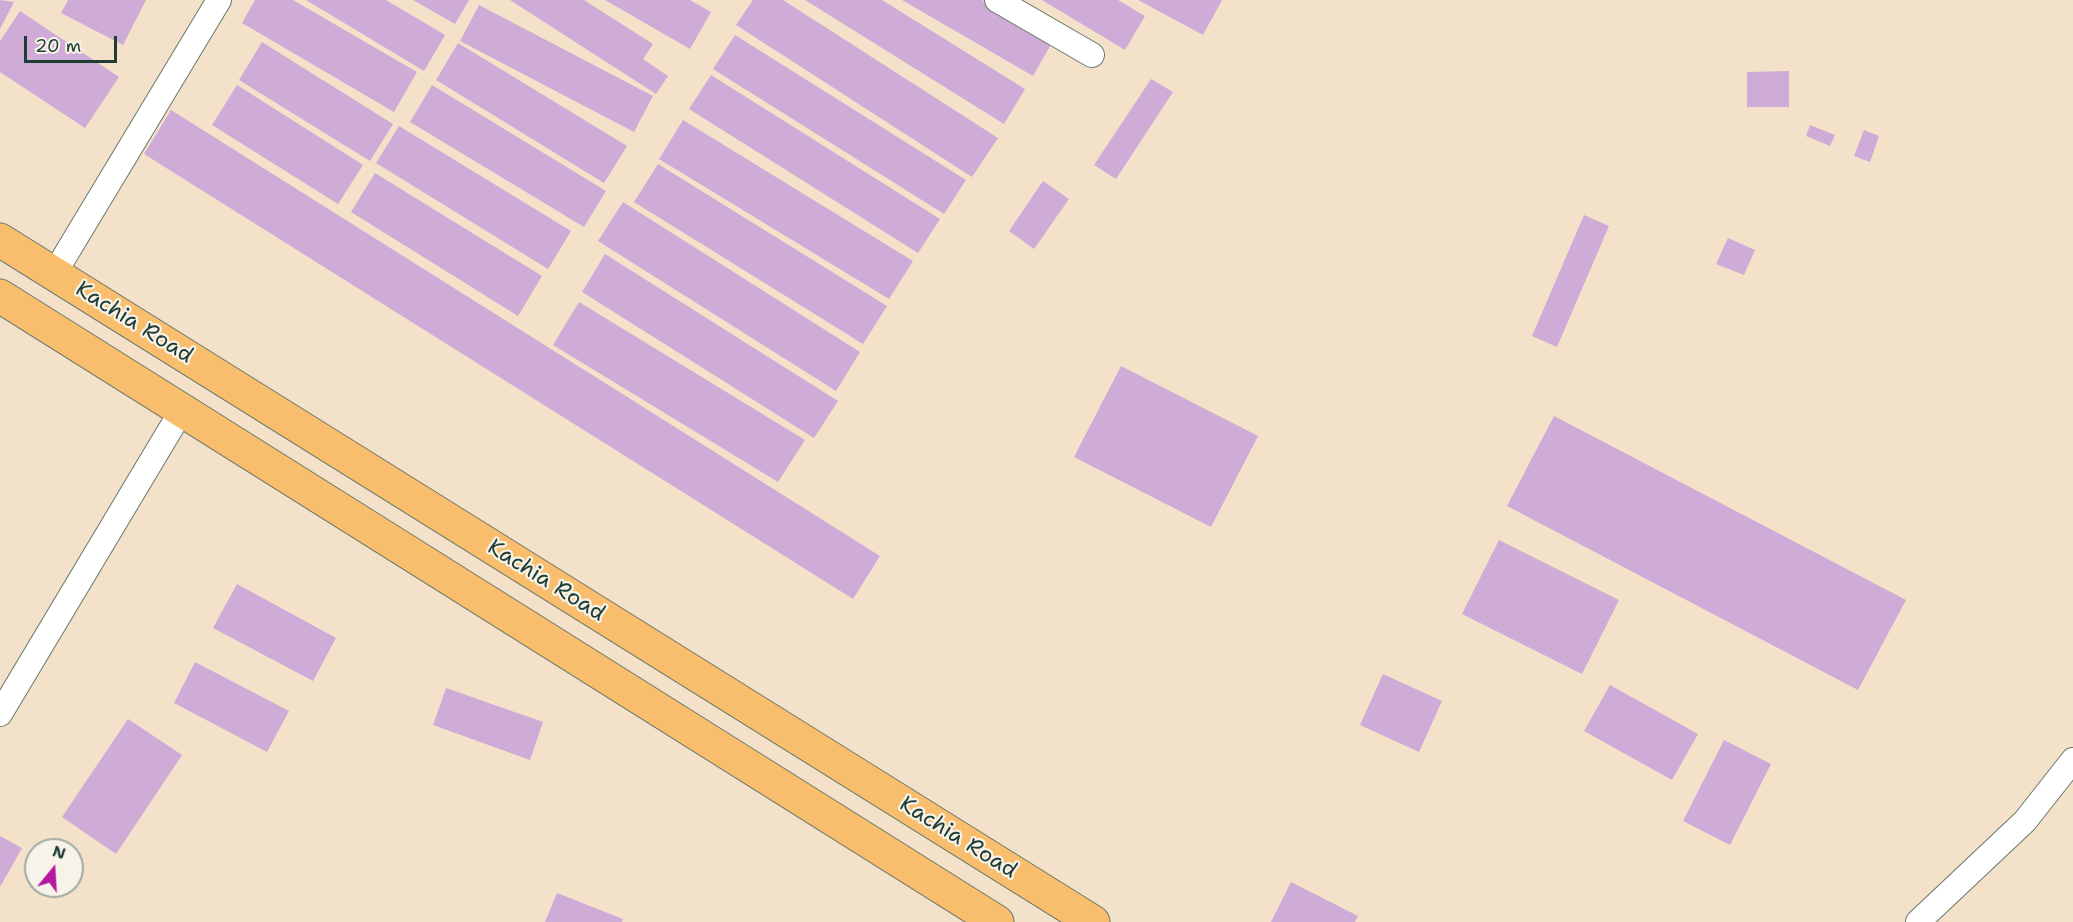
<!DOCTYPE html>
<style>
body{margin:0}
#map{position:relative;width:2073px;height:922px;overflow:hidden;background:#f3e2c9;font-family:"Shantell Sans",sans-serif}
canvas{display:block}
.north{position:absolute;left:24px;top:838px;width:60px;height:60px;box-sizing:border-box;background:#f7f3e8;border:2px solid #a1aaa0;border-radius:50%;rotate:18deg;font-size:16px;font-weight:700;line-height:24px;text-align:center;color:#1f3d34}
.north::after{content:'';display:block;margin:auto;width:21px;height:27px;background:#b5179e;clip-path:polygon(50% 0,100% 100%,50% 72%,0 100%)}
.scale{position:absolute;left:24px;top:36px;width:93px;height:27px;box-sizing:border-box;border:3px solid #1f3d34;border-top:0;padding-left:8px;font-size:18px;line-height:21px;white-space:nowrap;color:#1f3d34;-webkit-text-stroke:4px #f7f3e8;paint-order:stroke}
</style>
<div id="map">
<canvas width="2073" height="922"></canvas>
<div class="north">N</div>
<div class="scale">20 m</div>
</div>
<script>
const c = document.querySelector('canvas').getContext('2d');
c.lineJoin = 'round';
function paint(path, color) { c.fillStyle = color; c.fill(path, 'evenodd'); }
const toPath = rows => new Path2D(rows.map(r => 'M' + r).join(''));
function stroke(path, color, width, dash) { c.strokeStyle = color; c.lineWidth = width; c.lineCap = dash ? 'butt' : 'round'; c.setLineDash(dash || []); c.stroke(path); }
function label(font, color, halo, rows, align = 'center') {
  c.font = font + ' "Shantell Sans",sans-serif'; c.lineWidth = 4.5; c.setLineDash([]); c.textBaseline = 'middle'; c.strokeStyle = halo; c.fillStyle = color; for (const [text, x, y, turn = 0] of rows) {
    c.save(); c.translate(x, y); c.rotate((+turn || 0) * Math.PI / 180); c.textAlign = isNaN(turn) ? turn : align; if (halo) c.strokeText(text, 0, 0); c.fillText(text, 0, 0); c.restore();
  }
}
paint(toPath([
 [0,0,14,2,0,29],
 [68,0,146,0,123,45,61,13],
 [255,0,293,0,417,72,394,112,242,23],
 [306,0,386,0,445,35,424,71],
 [413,0,469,0,455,24],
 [510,0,584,0,653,44,643,59,668,76,656,94],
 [605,0,690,0,711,12,690,49],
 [753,0,783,0,998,138,972,177,736,25],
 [805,0,882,0,1025,89,1004,124],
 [902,0,982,0,1053,41,1033,76],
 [1042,0,1118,0,1145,16,1125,50],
 [1138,0,1222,0,1203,35],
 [479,5,653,96,634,132,460,41],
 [20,11,119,77,85,128,0,72,0,41],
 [735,35,966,180,944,214,713,69],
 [262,42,393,124,370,161,239,80],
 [458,43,627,146,604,183,436,80],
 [1789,71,1789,107,1747,107,1747,72],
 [711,75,940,219,918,253,689,109],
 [1151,79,1173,92,1116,179,1094,165],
 [237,85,363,165,338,204,212,125],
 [432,85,606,191,584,227,410,122],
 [171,110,880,556,853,599,144,154],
 [683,120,913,261,889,299,659,159],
 [1810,125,1835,135,1830,146,1806,136],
 [399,126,571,231,548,269,376,163],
 [1864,130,1879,136,1870,162,1854,156],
 [658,164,887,306,863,344,634,202],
 [375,173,542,276,518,316,351,212],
 [1043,181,1069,199,1034,249,1009,231],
 [623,202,860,352,836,391,598,241],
 [1584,215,1609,226,1557,347,1532,336],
 [1728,238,1755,250,1744,275,1716,264],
 [605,254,838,401,814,438,582,292],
 [579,302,805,440,778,482,553,345],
 [1121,366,1258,436,1211,527,1074,457],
 [1554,416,1906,600,1858,690,1507,506],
 [1499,540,1619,600,1582,674,1462,614],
 [237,584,336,638,313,681,213,628],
 [195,662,289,711,267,752,174,703],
 [1383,674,1442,701,1419,752,1360,725],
 [1610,685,1698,734,1672,780,1584,731],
 [446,688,543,722,530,760,433,725],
 [128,719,182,755,116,854,62,817],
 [1724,740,1771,764,1730,845,1683,821],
 [0,836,22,848,0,887],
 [1291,882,1358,916,1355,922,1271,922],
 [557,893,623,919,622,922,545,922]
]), '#cfabd8');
const minor = toPath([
 [997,0,1092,55],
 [54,274,219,0],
 [0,714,182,410],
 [1918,922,2025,821,2073,760]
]);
const trunk = toPath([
 [0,240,1093,922],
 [0,296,997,922]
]);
stroke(minor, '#697768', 26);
stroke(trunk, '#697768', 35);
stroke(minor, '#fff', 24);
stroke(trunk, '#f9be6d', 33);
label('22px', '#1f3d34', '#f7f3e8', [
 ["Kachia Road",134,323,32],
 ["Kachia Road",546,581,32],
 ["Kachia Road",958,838,32]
]);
</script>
